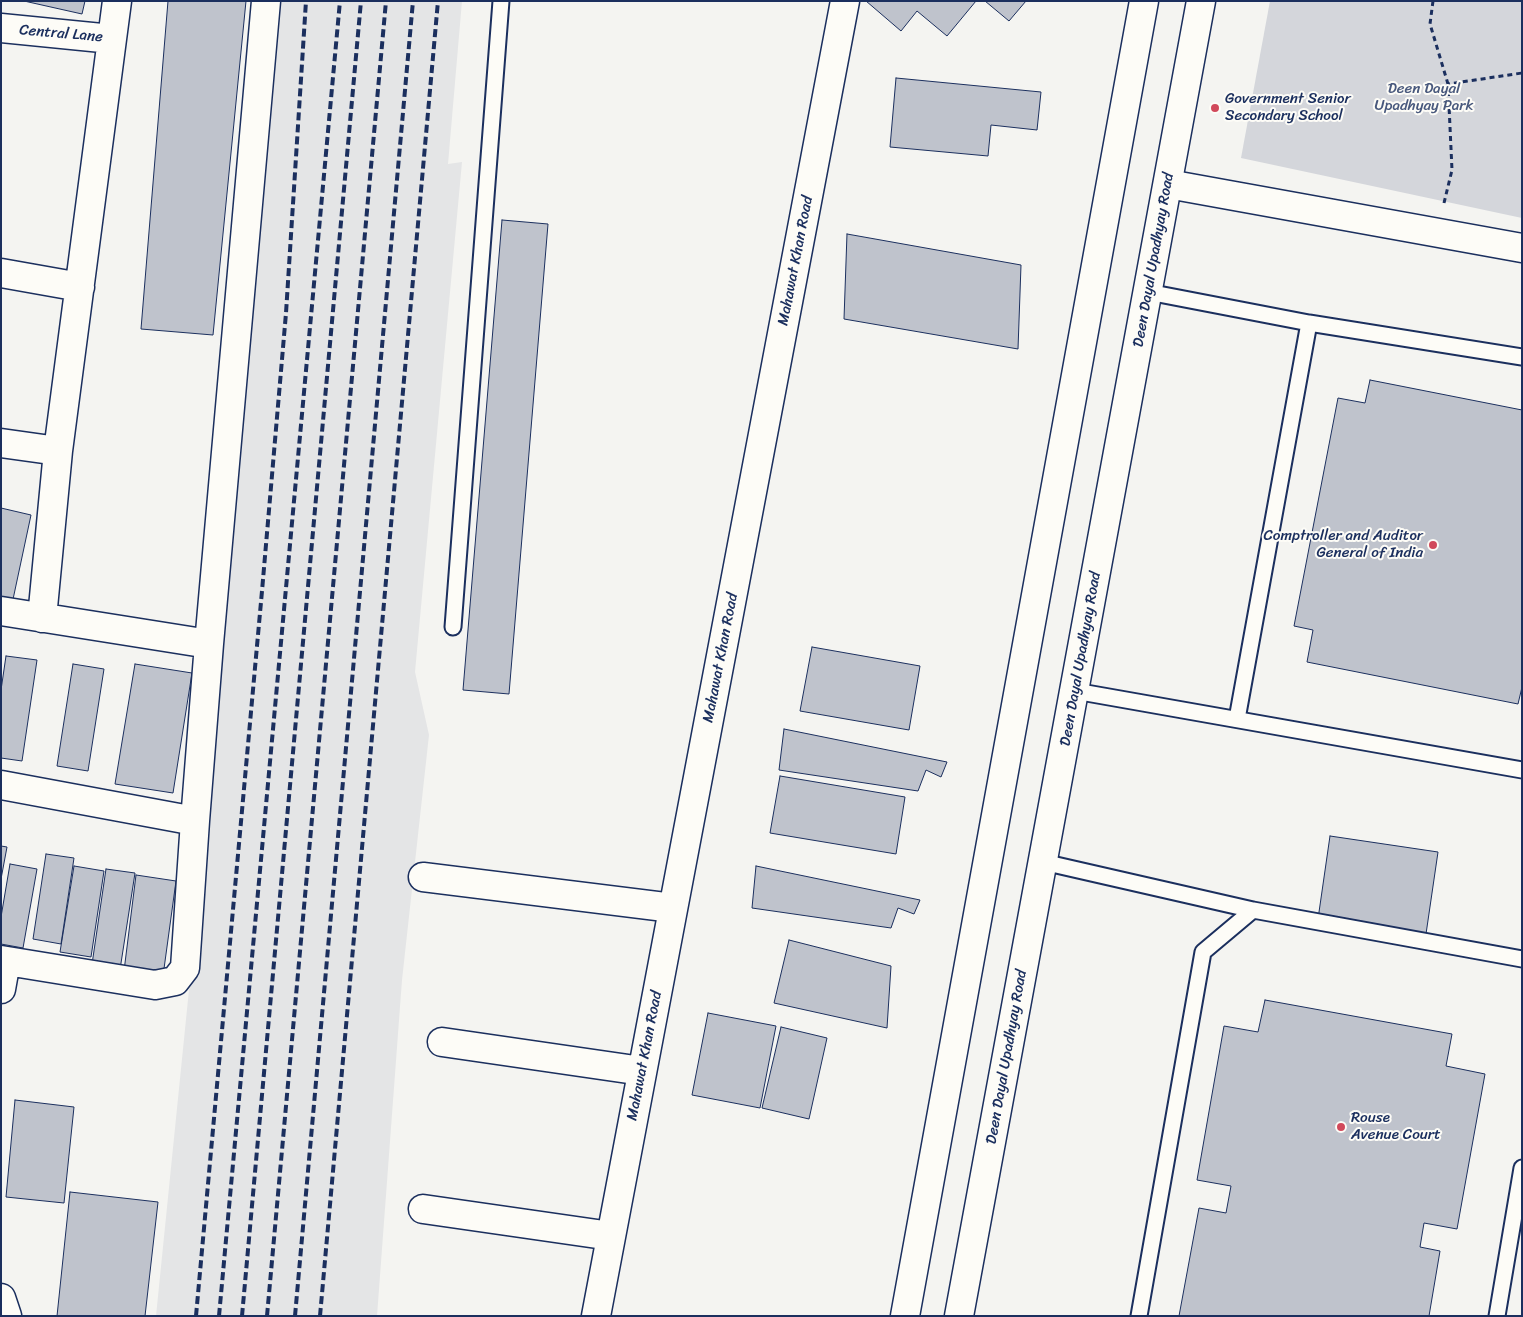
<!DOCTYPE html>
<style>
body{margin:0}
#map{position:relative;width:1523px;height:1317px;overflow:hidden;background:#f4f4f1;font-family:Sriracha,sans-serif}
canvas{display:block}
.frame{position:absolute;inset:0;border:2px solid #1b2f5e;pointer-events:none}
</style>
<div id="map">
<canvas width="1523" height="1317"></canvas>
<div class="frame"></div>
</div>
<script>
const c = document.querySelector('canvas').getContext('2d');
c.lineJoin = 'round';
function paint(path, color) { c.fillStyle = color; c.fill(path, 'evenodd'); }
const toPath = rows => new Path2D(rows.map(r => 'M' + r).join(''));
function stroke(path, color, width, dash) { c.strokeStyle = color; c.lineWidth = width; c.lineCap = dash ? 'butt' : 'round'; c.setLineDash(dash || []); c.stroke(path); }
function label(font, color, halo, rows, align = 'center') {
  c.font = font + ' Sriracha,sans-serif'; c.lineWidth = 4; c.setLineDash([]); c.textBaseline = 'middle'; c.strokeStyle = halo; c.fillStyle = color; for (const [text, x, y, turn = 0] of rows) {
    c.save(); c.translate(x, y); c.rotate((+turn || 0) * Math.PI / 180); c.textAlign = isNaN(turn) ? turn : align; if (halo) c.strokeText(text, 0, 0); c.fillText(text, 0, 0); c.restore();
  }
}
paint(toPath([
 [272,1,462,1,448,164,462,162,415,672,429,735,402,980,377,1316,156,1316,192,960]
]), '#e4e5e6');
paint(toPath([
 [1270,1,1522,1,1522,218,1241,158]
]), '#d4d6db');
const building = toPath([
 [24,1,85,1,82,14,24,1],
 [168,1,246,1,213,335,141,329,168,1],
 [866,1,976,1,947,36,917,11,901,31,866,1],
 [985,1,1026,1,1009,21,985,1],
 [896,78,1041,92,1037,130,991,125,988,156,890,147,896,78],
 [502,220,548,224,509,694,463,690,502,220],
 [847,234,1021,265,1018,349,844,319,847,234],
 [1370,380,1522,410,1522,687,1518,704,1307,662,1313,630,1294,626,1338,398,1365,403,1370,380],
 [1,508,31,515,12,604,1,601,1,508],
 [812,647,920,666,909,730,800,711,812,647],
 [6,656,37,660,22,761,1,758,1,690,6,656],
 [73,664,104,669,88,771,57,766,73,664],
 [135,664,192,673,173,793,115,784,135,664],
 [784,729,947,762,941,777,926,770,918,791,779,770,784,729],
 [780,776,905,797,896,854,770,833,780,776],
 [1330,836,1438,852,1426,934,1318,919,1330,836],
 [1,846,7,847,1,879,1,846],
 [46,854,74,858,61,944,33,939,46,854],
 [10,864,37,869,23,948,1,944,1,917,10,864],
 [74,866,104,871,91,957,60,952,74,866],
 [756,866,920,900,914,914,898,908,891,928,752,908,756,866],
 [106,869,135,873,119,976,91,971,106,869],
 [136,875,176,881,163,976,124,971,136,875],
 [789,940,891,966,887,1028,774,1003,789,940],
 [1265,1000,1452,1034,1446,1066,1485,1074,1457,1229,1424,1223,1420,1247,1440,1251,1429,1316,1179,1316,1199,1208,1226,1213,1231,1186,1197,1180,1224,1026,1258,1032,1265,1000],
 [708,1013,776,1026,760,1108,692,1095,708,1013],
 [781,1027,827,1038,809,1119,762,1108,781,1027],
 [15,1100,74,1107,64,1203,6,1197,15,1100],
 [70,1192,158,1202,145,1316,57,1316,70,1192]
]);
paint(building, '#bfc3cc');
stroke(building, '#1b2f5e', 1);
const lane = toPath([
 [1148,292,1309,323,1522,357],
 [453,627,501,1],
 [1075,691,1522,770],
 [1237,719,1309,323],
 [1043,862,1253,910],
 [1139,1316,1203,952,1253,910,1522,959],
 [1497,1316,1522,1168]
]);
const street = toPath([
 [1,28,112,39,117,1],
 [1168,184,1522,248],
 [1,273,80,287],
 [1,443,58,451],
 [1,611,209,644],
 [42,618,58,451,112,39],
 [1,785,195,821],
 [423,877,673,908],
 [1,960,155,985,175,981,185,968,195,821,209,644,266,1],
 [1,989,6,961],
 [442,1042,642,1071],
 [423,1209,611,1236],
 [1,1298,7,1316],
 [596,1316,845,1]
]);
const secondary = toPath([
 [905,1316,1144,1],
 [959,1316,1201,1]
]);
stroke(lane, '#1b2f5e', 19);
stroke(street, '#1b2f5e', 31);
stroke(secondary, '#1b2f5e', 31);
stroke(toPath([
 [1433,1,1430,24,1448,84],
 [1444,203,1452,170,1448,84,1522,73]
]), '#1b2f5e', 3, [5, 4]);
stroke(lane, '#fdfcf7', 15);
stroke(street, '#fdfcf7', 28);
stroke(secondary, '#fdfcf7', 28);
stroke(toPath([
 [196,1316,262,591,286,313,306,1],
 [219,1316,340,1],
 [242,1316,361,1],
 [267,1316,386,1],
 [295,1316,413,1],
 [320,1316,438,1]
]), '#1b2f5e', 4, [8, 4]);
for (const [x, y, r, color] of [
 [1215,108,5,"#d1495b"],
 [1433,545,5,"#d1495b"],
 [1341,1127,5,"#d1495b"]
]) { const dot = new Path2D(); dot.arc(x, y, r, 0, 2 * Math.PI); c.fillStyle = color; c.fill(dot); stroke(dot, '#fdfcf7', 2); }
label('15px', '#1b2f5e', '#fdfcf7', [
 ["Central Lane",61,34,5],
 ["Deen Dayal Upadhyay Road",1154,260,-80],
 ["Mahawat Khan Road",796,261,-79],
 ["Mahawat Khan Road",721,658,-79],
 ["Deen Dayal Upadhyay Road",1081,659,-80],
 ["Mahawat Khan Road",645,1056,-79],
 ["Deen Dayal Upadhyay Road",1007,1057,-80]
]);
label('15px', '#49597d', '#fdfcf7', [
 ["Deen Dayal",1424,89],
 ["Upadhyay Park",1424,106]
]);
label('15px', '#1b2f5e', '#fdfcf7', [
 ["Government Senior",1225,99],
 ["Secondary School",1225,116],
 ["Comptroller and Auditor",1423,536,"right"],
 ["General of India",1423,553,"right"],
 ["Rouse",1351,1118],
 ["Avenue Court",1351,1135]
], 'left');
</script>
